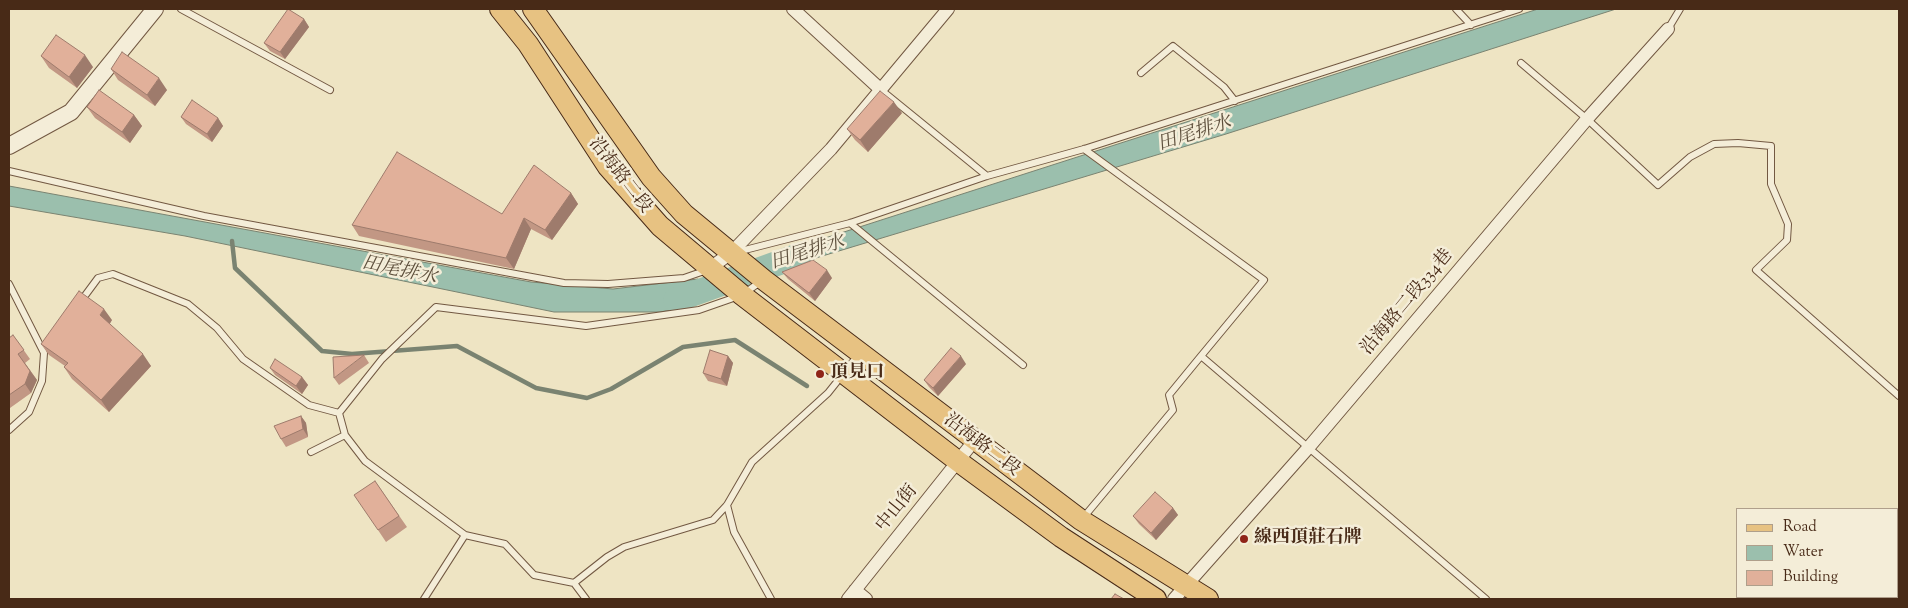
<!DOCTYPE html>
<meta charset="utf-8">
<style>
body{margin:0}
#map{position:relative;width:1908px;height:608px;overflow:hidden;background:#eee4c3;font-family:"Sorts Mill Goudy",serif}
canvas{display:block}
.frame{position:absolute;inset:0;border:10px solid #482a17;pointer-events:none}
.legend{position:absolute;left:1736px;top:508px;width:162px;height:90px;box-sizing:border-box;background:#f4edd8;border:1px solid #af9f8b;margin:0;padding:6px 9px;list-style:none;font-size:15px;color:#482a17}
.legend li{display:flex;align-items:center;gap:10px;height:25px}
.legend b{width:25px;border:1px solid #af9f8b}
</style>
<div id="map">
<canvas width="1908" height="608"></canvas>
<div class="frame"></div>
<ul class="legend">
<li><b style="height:6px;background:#e7c282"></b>Road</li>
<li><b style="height:14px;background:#9bbfad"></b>Water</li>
<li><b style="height:14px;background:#e1b09a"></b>Building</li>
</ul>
</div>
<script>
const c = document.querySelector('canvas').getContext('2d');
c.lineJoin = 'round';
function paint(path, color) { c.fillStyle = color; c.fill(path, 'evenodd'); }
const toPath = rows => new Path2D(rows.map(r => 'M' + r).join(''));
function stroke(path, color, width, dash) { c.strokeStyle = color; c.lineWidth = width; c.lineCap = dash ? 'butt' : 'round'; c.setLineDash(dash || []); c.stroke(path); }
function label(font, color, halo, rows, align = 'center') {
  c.font = font + ' "Sorts Mill Goudy","Noto Serif TC",serif'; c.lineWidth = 5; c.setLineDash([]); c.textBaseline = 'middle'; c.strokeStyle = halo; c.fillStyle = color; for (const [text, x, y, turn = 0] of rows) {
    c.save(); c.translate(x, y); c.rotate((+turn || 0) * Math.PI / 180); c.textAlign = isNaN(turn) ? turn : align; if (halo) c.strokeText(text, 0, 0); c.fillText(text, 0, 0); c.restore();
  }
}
const water = toPath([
 [1538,9,1616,9,1226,134,819,257,779,272,763,258,1538,9],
 [9,186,531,282,613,289,698,279,716,294,689,307,660,312,554,312,185,236,9,206,9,186]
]);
paint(water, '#9bbfad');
stroke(water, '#7a8371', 1);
stroke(toPath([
 [232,241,235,268,322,351,352,354,457,346,536,388,587,398,611,389,683,347,735,340,807,386]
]), '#7a8371', 4.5);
stroke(toPath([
 [676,300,803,254]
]), '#9bbfad', 25);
const service = toPath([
 [181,9,330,90],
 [1456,9,1471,25],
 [1668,29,1680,9],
 [1521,63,1587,119,1658,185,1690,157,1714,144,1738,143,1771,146,1771,184,1788,224,1787,240,1756,270,1899,396],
 [1141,73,1173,46,1224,87,1235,101],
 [880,89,987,176],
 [1084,149,1264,280,1201,356,1486,599],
 [9,171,204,216,564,283,608,284,684,278,707,270],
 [850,223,1023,365],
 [737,252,850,223,987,176,1084,149,1519,9],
 [9,284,44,353,42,381,29,412,9,430],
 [81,301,98,278,113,274,188,304,217,328,243,359,309,405,339,413],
 [345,435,339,413,382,359,436,307,586,326,699,310,742,295,760,282],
 [311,452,345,435,365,461,465,535,424,599],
 [727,505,734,532,771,599],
 [1083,518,1173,410,1169,395,1201,356],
 [465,535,505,544,534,575,574,583,607,557,624,547,713,520,727,505,752,462,828,393,859,354],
 [574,583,586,599]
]);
const minor = toPath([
 [793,9,880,89],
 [710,268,731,253,831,149,948,9],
 [855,590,866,599],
 [848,599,974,441],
 [1174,599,1309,447,1587,119,1668,29]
]);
const tertiary = toPath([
 [9,146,71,112,155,9]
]);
const primary = toPath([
 [500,9,528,44,608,167,660,226,742,295,959,462,1061,537,1156,599],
 [533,9,651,177,684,214,764,280,1081,520,1208,599]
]);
stroke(service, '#725842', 8);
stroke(minor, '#725842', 14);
stroke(tertiary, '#725842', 18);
stroke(primary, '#482a17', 22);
stroke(service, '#f4edd8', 6);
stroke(minor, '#f4edd8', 12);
stroke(tertiary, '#f4edd8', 16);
stroke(primary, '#e7c282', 20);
paint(toPath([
 [304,19,309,27,285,59,270,51,264,43],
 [41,56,93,67,77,88,49,68],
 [111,69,167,90,155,106,118,80],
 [87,107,134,115,142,126,130,143,95,118],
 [902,113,868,152,855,140,847,129],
 [181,117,218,118,223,126,212,142,186,124],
 [571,193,578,204,552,240,531,229,514,269,359,236,352,225,502,214],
 [782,272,832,278,815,301,788,279],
 [112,320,109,324,151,366,109,412,72,379,64,367,65,366,49,355,41,344],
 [13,335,30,359,25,363,37,380,31,393,10,408,9,407,9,338],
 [364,355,369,363,339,385,334,378],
 [728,356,733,363,727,386,708,381,703,373],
 [966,364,938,396,929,387,924,380],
 [270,368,302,377,308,385,302,394,275,375],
 [301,416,306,423,308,437,286,447,281,439],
 [375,481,407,527,386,542,378,530],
 [1173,508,1178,515,1156,540,1139,524,1133,516]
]), '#c29784');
paint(toPath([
 [304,19,309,27,285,59,280,52],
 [85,55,93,67,77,88,69,77],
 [159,78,167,90,155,106,147,95],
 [894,102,902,113,868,152,860,140],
 [134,115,142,126,130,143,122,132],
 [218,118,223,126,212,142,207,134],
 [571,193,578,204,552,240,545,230],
 [524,218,531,229,514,269,506,258],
 [827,270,832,278,815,301,809,293],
 [104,309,112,320,108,327,100,315],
 [18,354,37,380,31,393,25,384],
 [143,354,151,366,109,412,101,400],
 [728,356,733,363,727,386,721,379],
 [961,356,966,364,938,396,933,388],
 [302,377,308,385,302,394,296,386],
 [301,416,306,423,308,437,303,429],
 [1173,508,1178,515,1156,540,1151,533]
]), '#9e7b6c');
const building = toPath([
 [288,9,304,19,280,52,264,43,288,9],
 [56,35,85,55,69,77,41,56,56,35],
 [122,52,159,78,147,95,111,69,122,52],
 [99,90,134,115,122,132,87,107,99,90],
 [880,91,894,102,860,140,847,129,880,91],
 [192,100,218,118,207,134,181,117,192,100],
 [397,152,502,214,534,165,571,193,545,230,524,218,506,258,352,225,397,152],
 [813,260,827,270,809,293,782,272,813,260],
 [79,291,104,309,100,315,143,354,101,400,64,367,68,363,41,344,79,291],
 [13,335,24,350,18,354,30,371,25,384,9,395,9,338,13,335],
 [951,348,961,356,933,388,924,380,951,348],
 [710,350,728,356,721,379,703,373,710,350],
 [364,355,334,378,333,357,364,355],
 [275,359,302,377,296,386,270,368,275,359],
 [301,416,303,429,281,439,274,426,301,416],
 [375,481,399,516,378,530,354,495,375,481],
 [1155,492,1173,508,1151,533,1133,516,1155,492],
 [1115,594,1124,599,1111,599,1115,594]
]);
paint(building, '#e1b09a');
stroke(building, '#9e7b6c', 1);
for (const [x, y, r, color] of [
 [820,374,5,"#8f2418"],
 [1244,539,5,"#8f2418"]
]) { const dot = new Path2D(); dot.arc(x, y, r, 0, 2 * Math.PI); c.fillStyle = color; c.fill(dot); stroke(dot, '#f4edd8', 2); }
label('18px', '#482a17', '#f4edd8', [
 ["沿海路二段",619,176,52],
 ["沿海路二段334巷",1408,303,-50],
 ["沿海路二段",981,446,37],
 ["中山街",898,509,-51]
]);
label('bold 18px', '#482a17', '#f4edd8', [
 ["頂見口",830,374],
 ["線西頂莊石牌",1254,539]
], 'left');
label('italic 19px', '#5d4f3c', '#f4edd8', [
 ["田尾排水",1195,135,-18],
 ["田尾排水",808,254,-17],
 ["田尾排水",399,272,12]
]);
</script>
